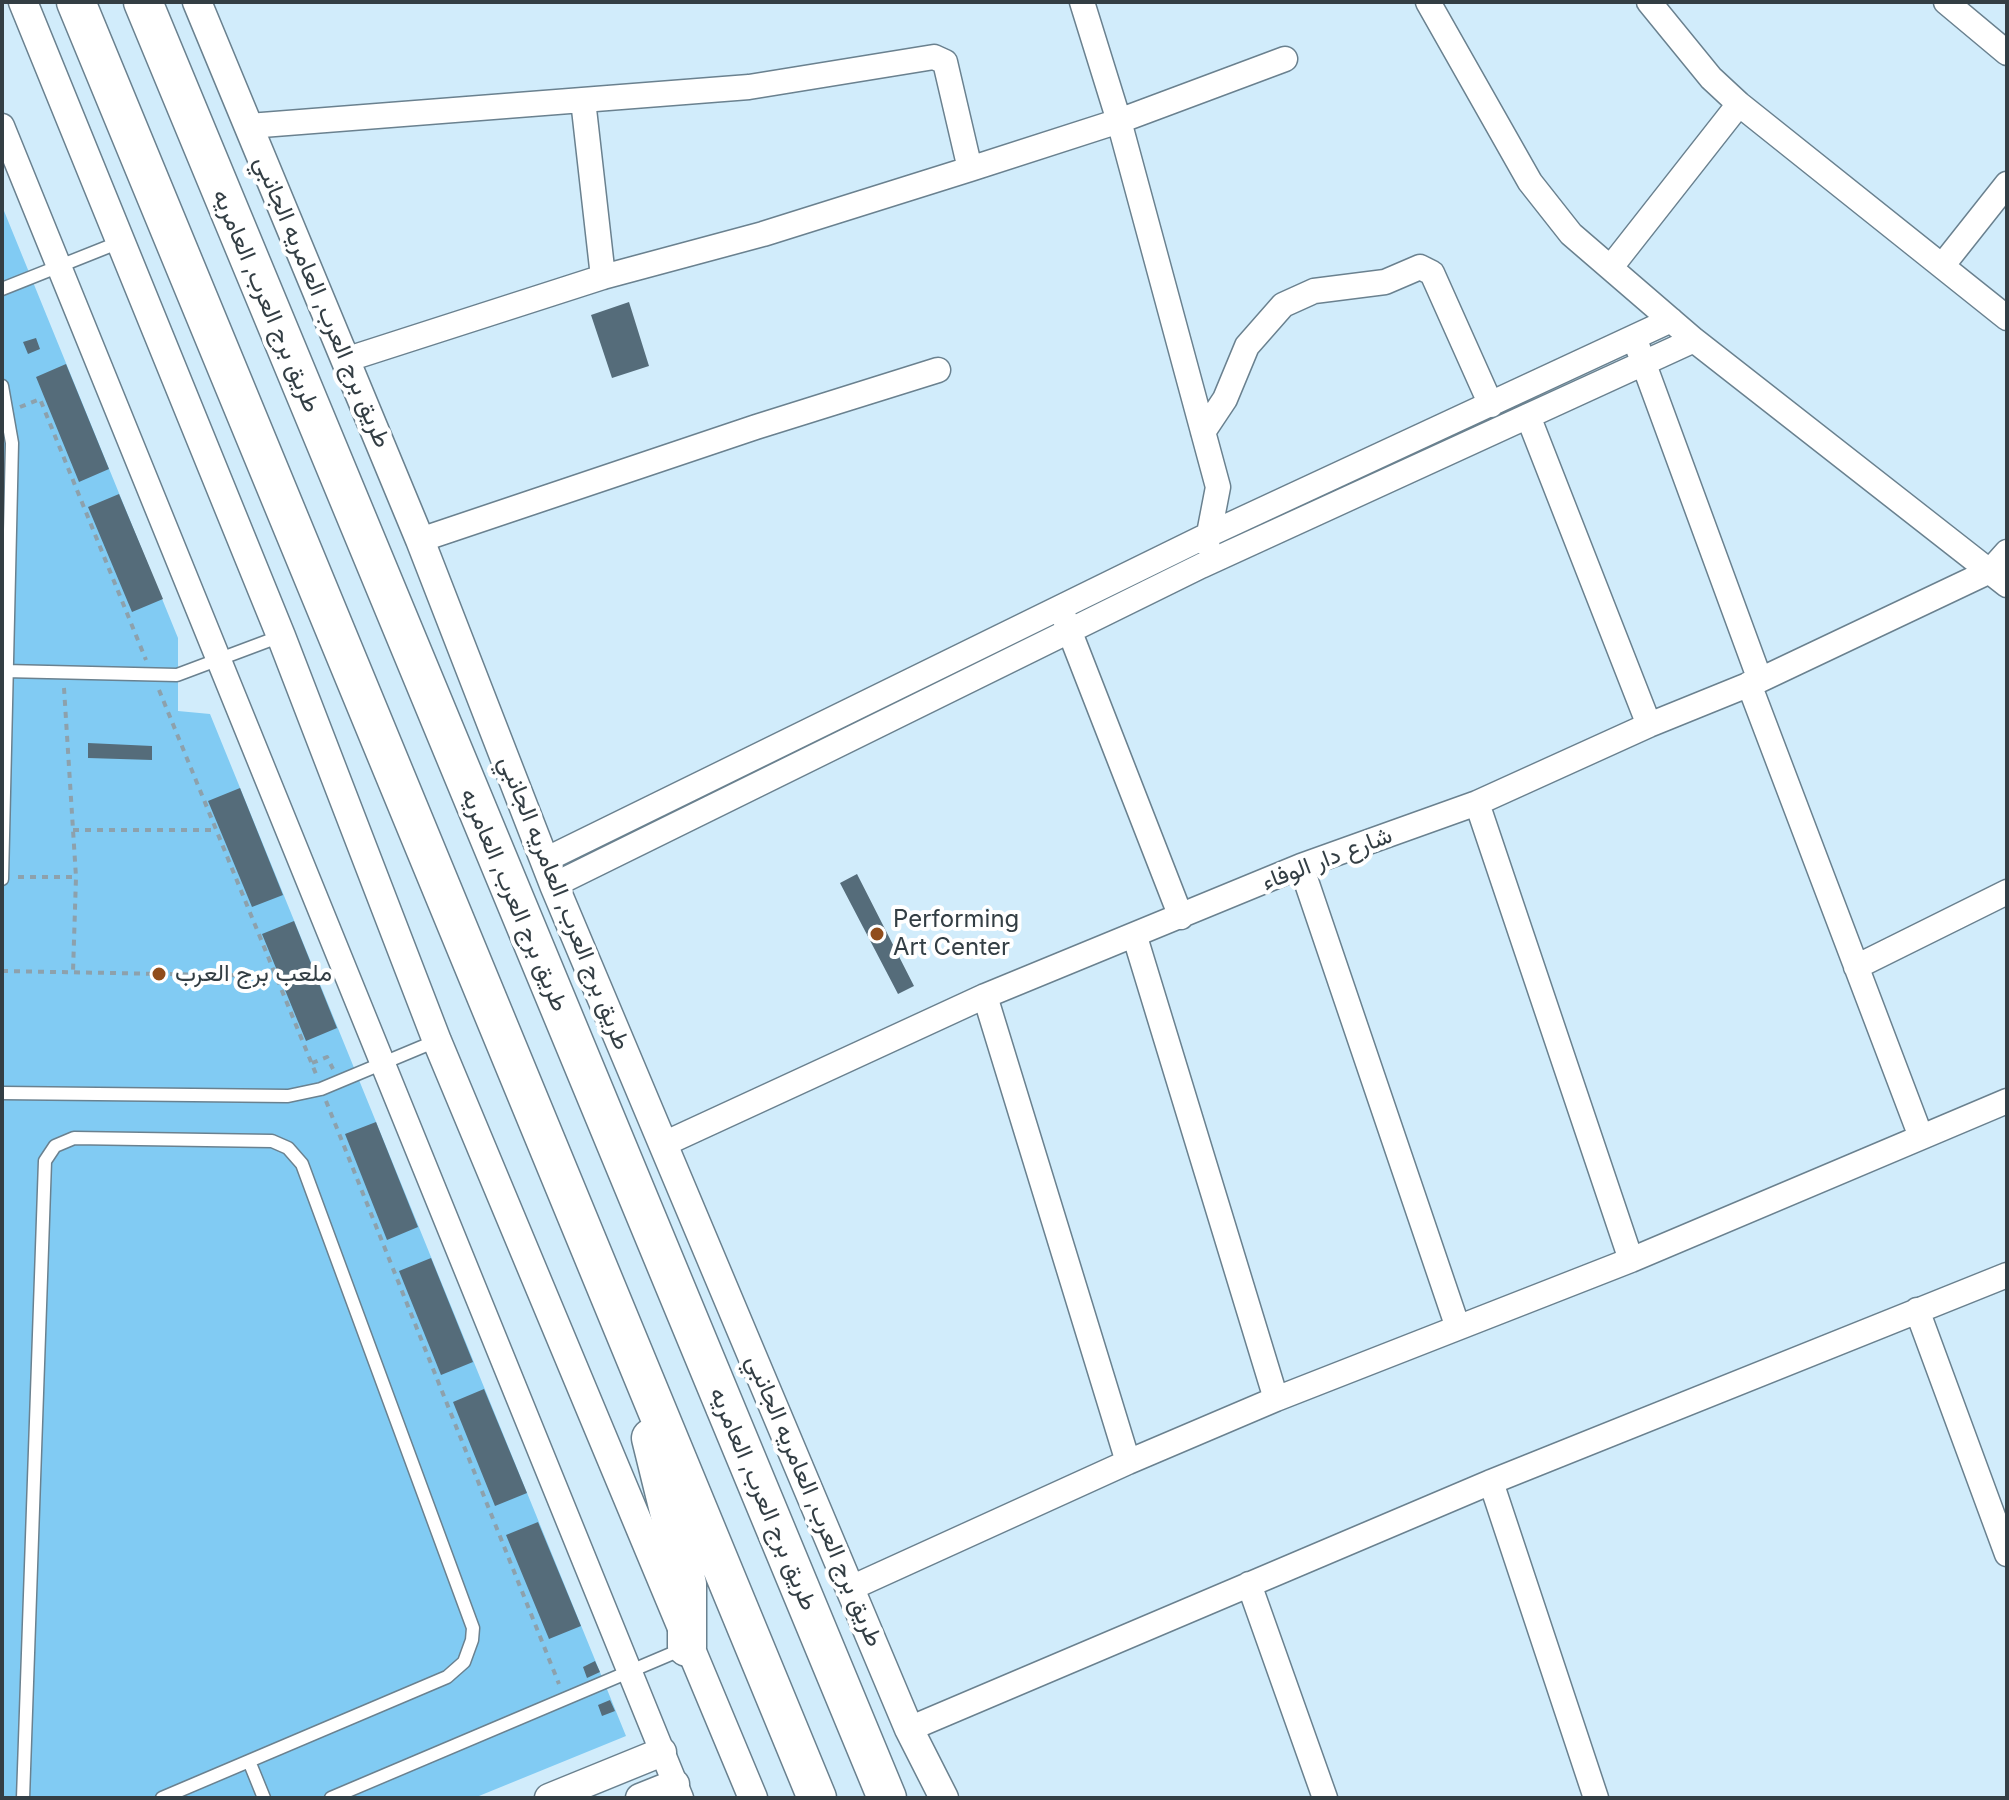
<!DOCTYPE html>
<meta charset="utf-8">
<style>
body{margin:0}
#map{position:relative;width:2009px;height:1800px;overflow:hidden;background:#d1ecfb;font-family:Inter,sans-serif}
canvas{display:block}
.frame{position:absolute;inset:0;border:4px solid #333e44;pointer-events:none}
</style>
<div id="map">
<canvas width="2009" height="1800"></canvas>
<div class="frame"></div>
</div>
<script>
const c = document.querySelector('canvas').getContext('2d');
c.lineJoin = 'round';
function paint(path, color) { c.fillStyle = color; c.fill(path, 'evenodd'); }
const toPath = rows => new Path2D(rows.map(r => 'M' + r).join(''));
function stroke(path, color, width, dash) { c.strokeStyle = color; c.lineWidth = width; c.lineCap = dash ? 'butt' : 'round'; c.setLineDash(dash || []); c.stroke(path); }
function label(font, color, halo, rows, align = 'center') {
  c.font = font + ' Inter,Vazirmatn,sans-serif'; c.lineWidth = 8; c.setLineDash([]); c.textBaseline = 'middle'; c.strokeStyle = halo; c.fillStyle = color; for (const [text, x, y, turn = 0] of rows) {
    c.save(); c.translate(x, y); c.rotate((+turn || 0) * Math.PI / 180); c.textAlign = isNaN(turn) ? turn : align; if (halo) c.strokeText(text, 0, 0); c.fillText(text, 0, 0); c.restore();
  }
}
paint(toPath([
 [2,206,178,638,178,711,210,714,626,1736,474,1798,2,1798]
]), '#81cbf3');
paint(toPath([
 [629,302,649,366,612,378,591,315],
 [36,338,40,349,28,354,23,342],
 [66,364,109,469,79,482,36,377],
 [119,494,163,599,132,612,88,507],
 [88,743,152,746,152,760,88,758],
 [240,788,283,895,252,907,208,801],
 [857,874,914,986,898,994,840,883],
 [294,921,337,1028,306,1041,262,934],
 [376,1122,418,1227,387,1240,345,1134],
 [431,1258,473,1362,441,1375,399,1271],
 [484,1389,527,1493,495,1506,453,1402],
 [538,1522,581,1626,549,1639,506,1535],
 [595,1661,600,1672,587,1678,583,1667],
 [610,1700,615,1711,602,1716,598,1705]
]), '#556c7a');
const service = toPath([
 [2,289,120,242],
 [2,386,12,443,2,879],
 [5,671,177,675,281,636],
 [2,1093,288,1096,321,1089,436,1041],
 [249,1761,264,1798],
 [23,1798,45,1161,55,1146,74,1138,272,1141,288,1148,302,1164,473,1628,472,1640,464,1662,447,1677,162,1798],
 [331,1798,685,1648]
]);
const minor = toPath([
 [1082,2,1119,121,1218,487,1207,544],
 [1428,2,1530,182,1571,234,1694,340,2007,585],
 [1649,2,1711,78,1739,104,2007,318],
 [1946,2,2007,53],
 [583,100,603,277],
 [2,126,681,1798],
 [249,126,749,87,934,57,945,62,970,169],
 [1942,266,2007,184],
 [1611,267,1739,104],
 [1638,348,1760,680],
 [345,360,603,277,763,234,970,169,1119,121,1285,59],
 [1528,416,1649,725],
 [1203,432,1225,399,1247,346,1283,305,1314,291,1385,282,1420,267,1432,273,1491,405],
 [420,540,756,427,938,370],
 [1064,617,1181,917],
 [1749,684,1921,1137],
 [1477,803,1631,1260],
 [545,860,1210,534,1671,320],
 [1301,866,1457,1325],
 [554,885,1201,566,1694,340],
 [1135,937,1276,1399],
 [1856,967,2007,892],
 [985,996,1128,1462],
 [664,1144,985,996,1301,866,1477,803,1649,725,1760,680,1990,571,2007,552],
 [1917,1310,2007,1554],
 [1491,1482,1596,1798],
 [1249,1584,1325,1798],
 [851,1588,1128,1462,1276,1399,1631,1260,2007,1101],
 [909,1729,1491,1482,2007,1275]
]);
const tertiary = toPath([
 [23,2,281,636,437,1041,753,1798],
 [197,2,420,540,554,885,909,1729,944,1798],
 [549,1798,662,1752],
 [640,1798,675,1784]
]);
const trunk = toPath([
 [76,2,817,1798],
 [143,2,887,1798],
 [651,1438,687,1584,687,1647]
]);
stroke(service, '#6a818f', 15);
stroke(minor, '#6a818f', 27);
stroke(tertiary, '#6a818f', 31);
stroke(trunk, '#6a818f', 41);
stroke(toPath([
 [20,407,40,399,146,660],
 [64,688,76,877,73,972],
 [159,690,316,1074],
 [73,830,216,830],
 [18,877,76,877],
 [2,971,276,976],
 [312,1063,327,1057,333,1069],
 [326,1101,559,1684]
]), '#8da1ac', 4, [6, 6]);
stroke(service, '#fff', 12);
stroke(minor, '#fff', 24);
stroke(tertiary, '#fff', 28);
stroke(trunk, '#fff', 38);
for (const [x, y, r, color] of [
 [877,934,8,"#904d1c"],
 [159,974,8,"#904d1c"]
]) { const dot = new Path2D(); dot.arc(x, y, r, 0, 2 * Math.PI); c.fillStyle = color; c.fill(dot); stroke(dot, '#fff', 3); }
label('24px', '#333e44', '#fff', [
 ["طريق برج العرب, العامريه",266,301,67],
 ["طريق برج العرب, العامريه الجانبي",322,302,67],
 ["شارع دار الوفاء",1327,859,-21],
 ["طريق برج العرب, العامريه",514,900,67],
 ["طريق برج العرب, العامريه الجانبي",564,903,68],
 ["طريق برج العرب, العامريه",763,1499,67],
 ["طريق برج العرب, العامريه الجانبي",814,1501,67]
]);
label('24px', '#333e44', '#fff', [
 ["Performing",893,920],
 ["Art Center",893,948],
 ["ملعب برج العرب",175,974]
], 'left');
</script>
